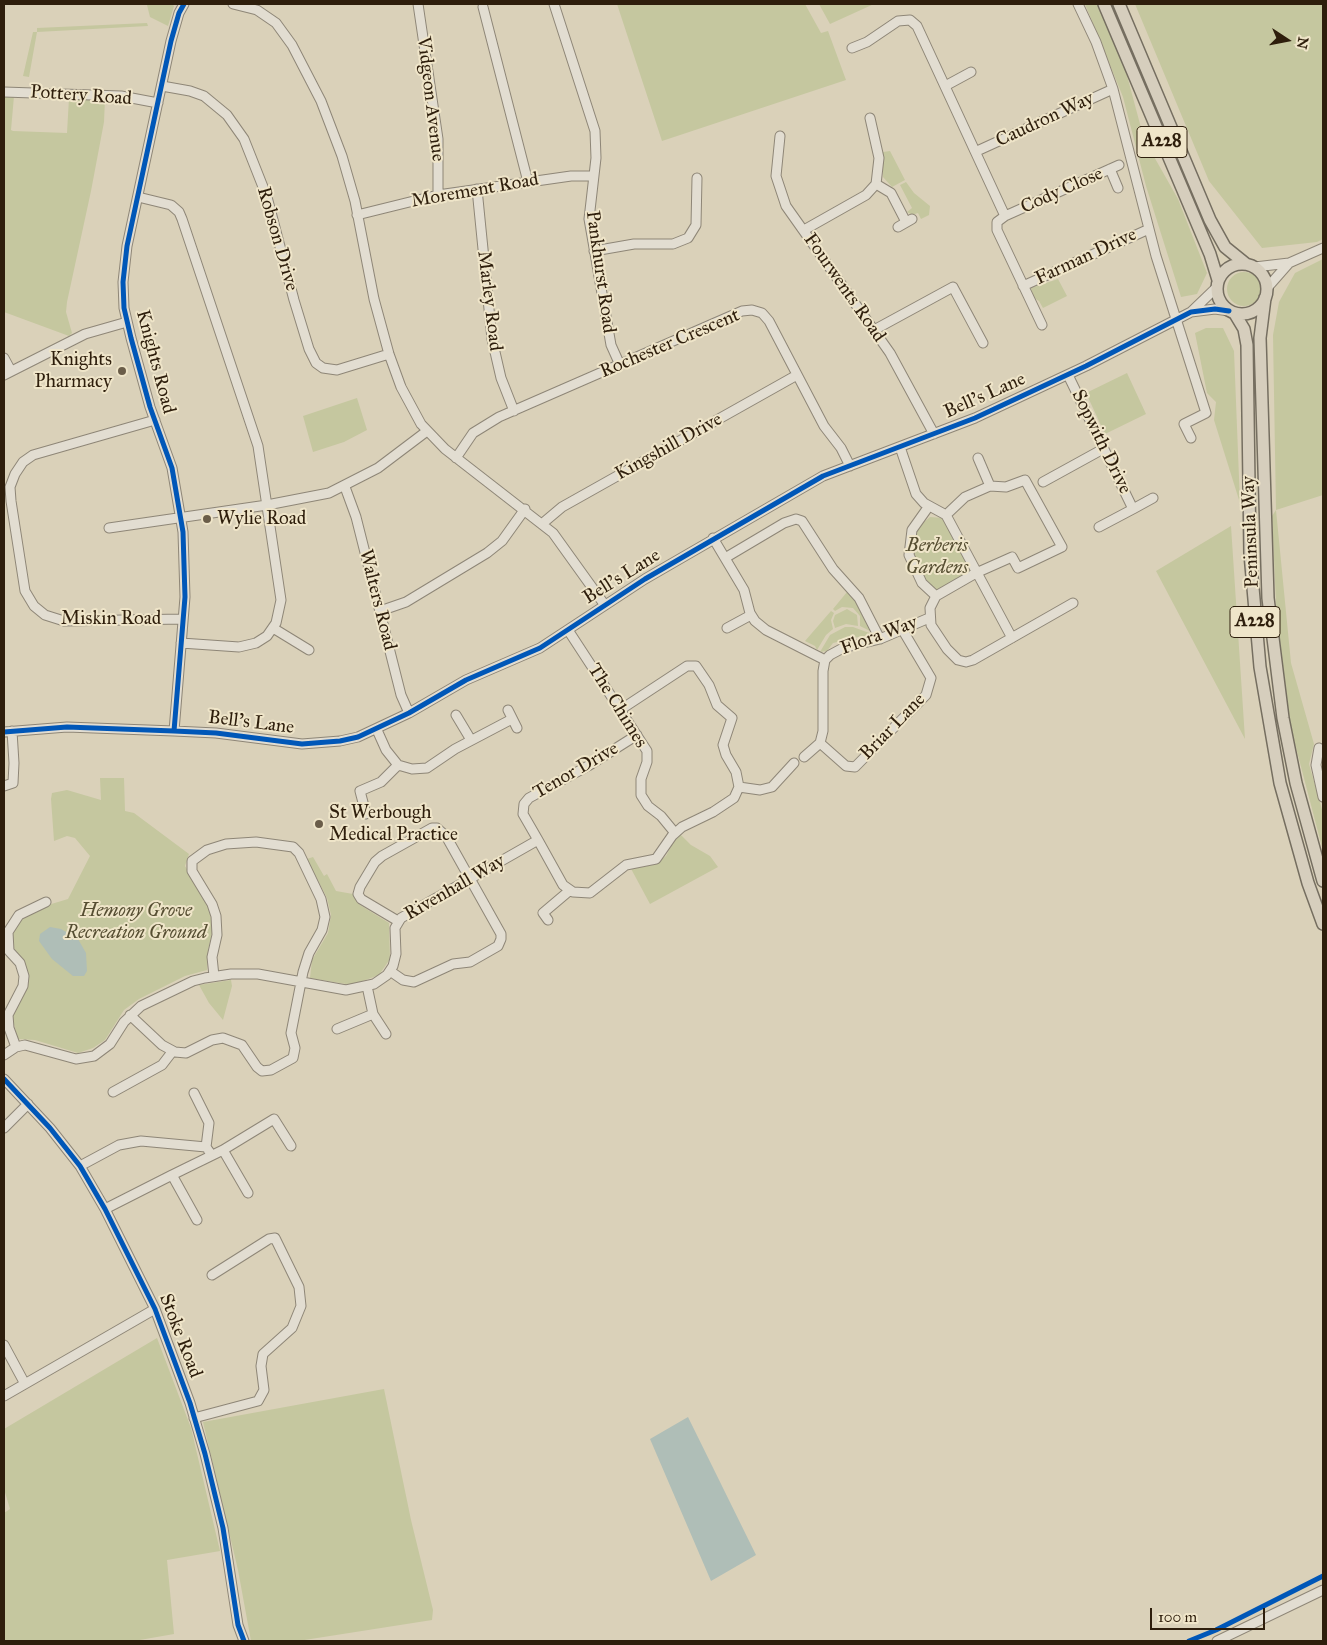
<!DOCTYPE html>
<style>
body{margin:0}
#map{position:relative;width:1327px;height:1645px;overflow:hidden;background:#dad1b9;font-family:"IM FELL Great Primer",serif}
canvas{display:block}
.frame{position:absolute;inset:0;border:5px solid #2e1e0c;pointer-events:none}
.north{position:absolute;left:1262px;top:15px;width:50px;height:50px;-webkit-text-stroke:4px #efe5c9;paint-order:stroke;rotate:101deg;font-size:14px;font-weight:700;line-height:20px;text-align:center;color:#2e1e0c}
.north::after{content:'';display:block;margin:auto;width:18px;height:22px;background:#2e1e0c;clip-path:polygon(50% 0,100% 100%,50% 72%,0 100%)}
.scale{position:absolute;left:1150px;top:1608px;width:115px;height:22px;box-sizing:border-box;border:2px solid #2e1e0c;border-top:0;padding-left:6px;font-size:15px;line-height:18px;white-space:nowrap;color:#2e1e0c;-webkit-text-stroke:4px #efe5c9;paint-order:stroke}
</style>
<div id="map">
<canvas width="1327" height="1645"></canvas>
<div class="frame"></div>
<div class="north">N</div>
<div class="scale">100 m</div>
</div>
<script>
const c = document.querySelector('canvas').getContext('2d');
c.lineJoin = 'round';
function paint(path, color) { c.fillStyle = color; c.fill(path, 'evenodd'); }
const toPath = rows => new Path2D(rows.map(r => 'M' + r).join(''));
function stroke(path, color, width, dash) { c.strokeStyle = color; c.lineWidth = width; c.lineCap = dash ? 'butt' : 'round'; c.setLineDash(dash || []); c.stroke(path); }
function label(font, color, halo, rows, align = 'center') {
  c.font = font + ' "IM FELL Great Primer",serif'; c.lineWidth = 4; c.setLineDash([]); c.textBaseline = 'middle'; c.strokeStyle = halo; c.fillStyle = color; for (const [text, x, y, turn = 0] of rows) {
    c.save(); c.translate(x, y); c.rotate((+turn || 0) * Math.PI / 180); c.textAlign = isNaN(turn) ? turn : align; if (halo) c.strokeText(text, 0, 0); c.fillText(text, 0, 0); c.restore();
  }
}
paint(toPath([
 [153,4,172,4,174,6,168,26,150,17,147,5],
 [617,4,805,4,821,33,828,31,846,80,662,141],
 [819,4,874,4,830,24],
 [1085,4,1097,4,1125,68,1144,139,1178,199,1207,273,1197,294,1181,297,1146,186,1123,97],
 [1135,4,1323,4,1323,239,1317,242,1262,248,1209,181],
 [147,23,148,26,37,32,29,77,23,76,33,32,37,32,37,28],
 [4,96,14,96,11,130,13,131,67,133,69,98,105,99,104,122,91,191,67,302,66,312,72,333,69,336,4,312],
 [890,151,905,180,892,187,883,177,883,152],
 [906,182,914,193,930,206,929,215,921,219,918,213,912,215,907,212,912,208,900,185],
 [1323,259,1323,495,1276,510,1291,663,1314,744,1309,764,1323,813,1323,851,1288,717,1278,646,1272,516,1276,510,1273,335,1279,302,1295,273],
 '1227 289a17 17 0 1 1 34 0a17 17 0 1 1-34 0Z',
 [1058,279,1067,296,1043,308,1039,301,1034,298,1031,288],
 [1206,328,1223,328,1234,351,1240,503,1214,420,1216,402,1207,393,1195,333],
 [1127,373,1146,414,1105,434,1086,393],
 [357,398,367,430,344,442,313,452,303,416],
 [930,517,943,518,971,569,967,575,937,590,928,586,912,559,913,536,917,528],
 [1231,526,1245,739,1156,571],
 [848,588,870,629,873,630,872,632,860,626,860,616,853,608,842,607,835,611,833,609,847,592],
 [847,609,857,615,858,626,846,624,835,628,833,621,835,615],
 [831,611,834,613,831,620,833,629,826,635,817,650,815,646,805,641],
 [845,627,853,627,872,634,867,638,862,636,833,643,827,651,820,652,830,635],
 [100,778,124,778,125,811,134,813,189,854,185,866,208,904,213,929,208,950,207,970,185,976,139,999,124,1010,105,1040,93,1048,78,1053,35,1040,18,1039,12,1017,28,979,25,964,11,944,13,931,20,921,38,908,68,899,90,856,75,838,67,836,54,841,51,799,52,793,67,790,101,800],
 [680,834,691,845,710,856,718,867,650,904,629,865,641,867,654,865,666,856,677,835],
 [313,857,324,876,327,874,336,891,353,894,360,905,389,923,390,959,379,975,352,985,310,978,312,960,328,933,331,915,327,898,307,859],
 [231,980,232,986,223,1020,209,1003,199,985],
 [157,1338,191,1428,220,1551,167,1560,174,1634,134,1641,4,1641,4,1513,10,1509,4,1489,4,1429],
 [384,1389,411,1520,433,1610,432,1620,298,1641,251,1641,238,1570,203,1422]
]), '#c5c79f');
paint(toPath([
 [50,927,61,929,78,939,86,953,87,971,84,976,73,976,52,959,39,941,40,934],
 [688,1417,756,1555,711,1581,650,1439]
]), '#afbeb7');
const minor = toPath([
 [233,4,257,10,276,23,292,45,321,101,342,156,355,201,374,299,389,354,401,387,421,424,445,449,553,533,604,604],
 [418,4,438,139,438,195],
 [554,4,595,131,596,158,589,219,611,345,620,365],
 [1078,4,1096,42,1113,89,1156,256,1206,413,1184,424,1191,438],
 [483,7,528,182],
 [852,48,867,42,898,21,910,20,917,26,1005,216,997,222,997,230,1042,325],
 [947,85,971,72],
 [162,86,190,91,204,96,227,115,244,139,267,197,294,300,309,349,316,363,323,368,337,370,389,354],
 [4,92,121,96,158,103],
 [780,136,776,176,786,206,890,353,934,434],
 [977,151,1113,89],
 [1110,169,1118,188],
 [876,184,891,193,906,222],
 [477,189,492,339,501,378,514,411],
 [138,197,171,205,179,212,182,219,258,446,281,600,276,623,267,636,256,643,239,647,181,643],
 [357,215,438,195,571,176,594,176],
 [1005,216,1119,165],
 [898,227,912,219],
 [804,230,866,195,876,184,879,158,870,118],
 [594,251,634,244,673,244,688,238,696,225,697,178],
 [1255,267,1289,263,1323,248],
 [1023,286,1149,229],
 [1267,288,1289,263],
 [1191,312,1217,287],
 [874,330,953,287,983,343],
 [4,358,11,371],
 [4,375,85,334,127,322],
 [1068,375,1133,509,1099,527],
 [155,420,33,455,23,462,15,474,10,487,11,501,25,591,34,606,45,615,64,621,183,619],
 [900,447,916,494,924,503,946,515,1012,638],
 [456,458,473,433,499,417,742,311,752,310,762,313,769,321,824,426,841,448,850,466],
 [978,458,990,486],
 [1043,482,1103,449],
 [345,487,356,517,401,695,409,713],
 [929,506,912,530,909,555,922,583,936,596],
 [1133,509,1153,498],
 [946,515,965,497,990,486,1006,487,1025,480,1062,547,1018,568,1012,557,976,573,936,596,930,608,931,625,947,649,958,660,966,662,973,660,1073,603],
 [543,523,562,507,797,375],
 [109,528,267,505,329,493,378,468,427,431],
 [713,538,744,590,750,613,755,621,766,630,825,660],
 [725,558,784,523,796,519,802,521,833,569,859,598,880,639],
 [380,611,406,602,487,553,502,541,525,509],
 [273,628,309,650],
 [727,628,751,615],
 [568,630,647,751,647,762,641,779,641,795,648,806,661,816,675,833],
 [508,710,517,728],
 [620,710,687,666,696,666,709,685,717,705,732,718,723,745,726,755,736,772,739,787],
 [456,715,471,740],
 [377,730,386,750,398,765],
 [174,731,185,597,183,532,172,468,150,407,131,338,124,308,123,282,127,246,171,41,179,13,184,4],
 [4,732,67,727,174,731,216,733,302,744,340,741,358,737,409,713,466,680,540,648,645,579,823,476,975,418,1086,366,1191,312,1215,309,1229,311],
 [637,735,588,766,529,798,524,804,523,814,538,840,563,885,573,892,590,893,626,865,656,859,672,836,682,827,713,812,734,798,739,787,760,790,772,787,794,763],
 [820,743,846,766,855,767,926,695,931,678,902,629],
 [1319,748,1316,765,1323,797],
 [804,757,820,743,823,731,823,671,825,660,830,655,843,648,880,639,929,618],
 [4,786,13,783,14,763,12,731],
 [366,814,360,791,381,782,398,765,412,769,427,768,455,749,512,719],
 [548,920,543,913,569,891],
 [390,971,403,980,414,982,453,964,470,962,498,946,501,939,501,934,446,836,437,828,432,828,382,856,375,862,360,887,358,894,361,899,398,921],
 [373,1014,386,1034],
 [130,1015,162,1045,175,1052,186,1053,212,1040,223,1038,242,1045,257,1067,262,1071,271,1070,293,1058,295,1048,291,1033,303,972,309,953,322,930,325,917,321,899,299,853,293,847,256,842,226,844,207,850,192,861,192,871,212,904,216,916,217,935,212,957,214,976],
 [337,1029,373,1014,367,986],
 [16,1047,9,1028,8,1015,23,986,24,976,20,963,9,951,8,932,19,915,46,902],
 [4,1055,16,1047,25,1045,76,1059,94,1056,110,1044,124,1022,141,1006,193,981,205,978,231,974,258,974,346,990,374,984,387,975,393,966,396,954,395,928,401,918,538,840],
 [4,1079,50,1128,80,1166,105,1209,155,1309,190,1403,205,1454,223,1528,238,1625,244,1641],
 [113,1092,162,1065,172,1052],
 [194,1093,209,1123,206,1147],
 [4,1128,28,1104],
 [223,1150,248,1193],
 [80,1166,119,1145,141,1141,206,1147,211,1154],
 [105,1209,172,1175],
 [197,1220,172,1175,223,1150,274,1119,291,1146],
 [4,1345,25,1384],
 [4,1396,155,1309],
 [194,1418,258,1401,264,1390,261,1366,263,1354,292,1328,301,1306,299,1287,275,1238,269,1239,212,1275],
 [1217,1641,1323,1590]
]);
const major = toPath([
 [1104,4,1210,254,1218,280],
 [1119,4,1210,220,1225,247,1246,264],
 '1217 289a25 25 0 1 1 50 0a25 25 0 1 1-50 0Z',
 [1265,298,1260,338,1268,598,1283,718,1296,783,1323,881],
 [1235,314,1244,329,1247,345,1250,554,1260,667,1280,783,1308,883,1323,924]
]);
stroke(minor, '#8e8677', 11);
stroke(major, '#756e60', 14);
stroke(minor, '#e2ddd1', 9);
stroke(major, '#d6cebd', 11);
stroke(toPath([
 [174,731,185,597,183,532,172,468,150,407,131,338,124,308,123,282,127,246,171,41,179,13,184,4],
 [4,732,67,727,174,731,216,733,302,744,340,741,358,737,409,713,466,680,540,648,645,579,823,476,975,418,1086,366,1191,312,1215,309,1229,311],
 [4,1079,50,1128,80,1166,105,1209,155,1309,190,1403,205,1454,223,1528,238,1625,244,1641],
 [1189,1641,1216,1630,1323,1576]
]), '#0057b8', 5);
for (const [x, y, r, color] of [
 [122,371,5,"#6a5d49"],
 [207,519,5,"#6a5d49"],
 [319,824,5,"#6a5d49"]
]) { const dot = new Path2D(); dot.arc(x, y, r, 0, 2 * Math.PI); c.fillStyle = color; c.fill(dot); stroke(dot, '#efe5c9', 2); }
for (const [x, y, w] of [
 [1162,142,50],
 [1255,622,50]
]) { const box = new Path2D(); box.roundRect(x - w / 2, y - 15.5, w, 31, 4); c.fillStyle = '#efe5c9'; c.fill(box); stroke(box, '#2e1e0c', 1); }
label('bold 18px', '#2e1e0c', null, [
 ["A228",1162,142],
 ["A228",1255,622]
]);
label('19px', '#2e1e0c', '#efe5c9', [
 ["Pottery Road",81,96,4],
 ["Vidgeon Avenue",430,99,83],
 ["Caudron Way",1045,120,-25],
 ["Morement Road",475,191,-10],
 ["Cody Close",1062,191,-24],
 ["Robson Drive",277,239,74],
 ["Farman Drive",1086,257,-25],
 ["Pankhurst Road",600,272,82],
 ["Fourwents Road",844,288,55],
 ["Marley Road",489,301,83],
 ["Rochester Crescent",670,344,-23],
 ["Knights Road",155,362,75],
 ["Bell's Lane",985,396,-24],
 ["Sopwith Drive",1101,442,64],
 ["Kingshill Drive",669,447,-29],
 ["Peninsula Way",1251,532,-92],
 ["Bell's Lane",622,577,-32],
 ["Walters Road",377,600,76],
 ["Miskin Road",111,619],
 ["Flora Way",879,636,-20],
 ["The Chimes",617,706,58],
 ["Bell's Lane",251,723,7],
 ["Briar Lane",893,727,-46],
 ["Tenor Drive",576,771,-30],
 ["Rivenhall Way",455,888,-30],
 ["Stoke Road",180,1336,69]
]);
label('19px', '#2e1e0c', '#efe5c9', [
 ["Knights",112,360,"right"],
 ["Pharmacy",112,382,"right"],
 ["Wylie Road",217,519],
 ["St Werbough",329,813],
 ["Medical Practice",329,835]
], 'left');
label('italic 19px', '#564e32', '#efe5c9', [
 ["Berberis",937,546],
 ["Gardens",937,568],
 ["Hemony Grove",136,911],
 ["Recreation Ground",136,933]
]);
</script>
